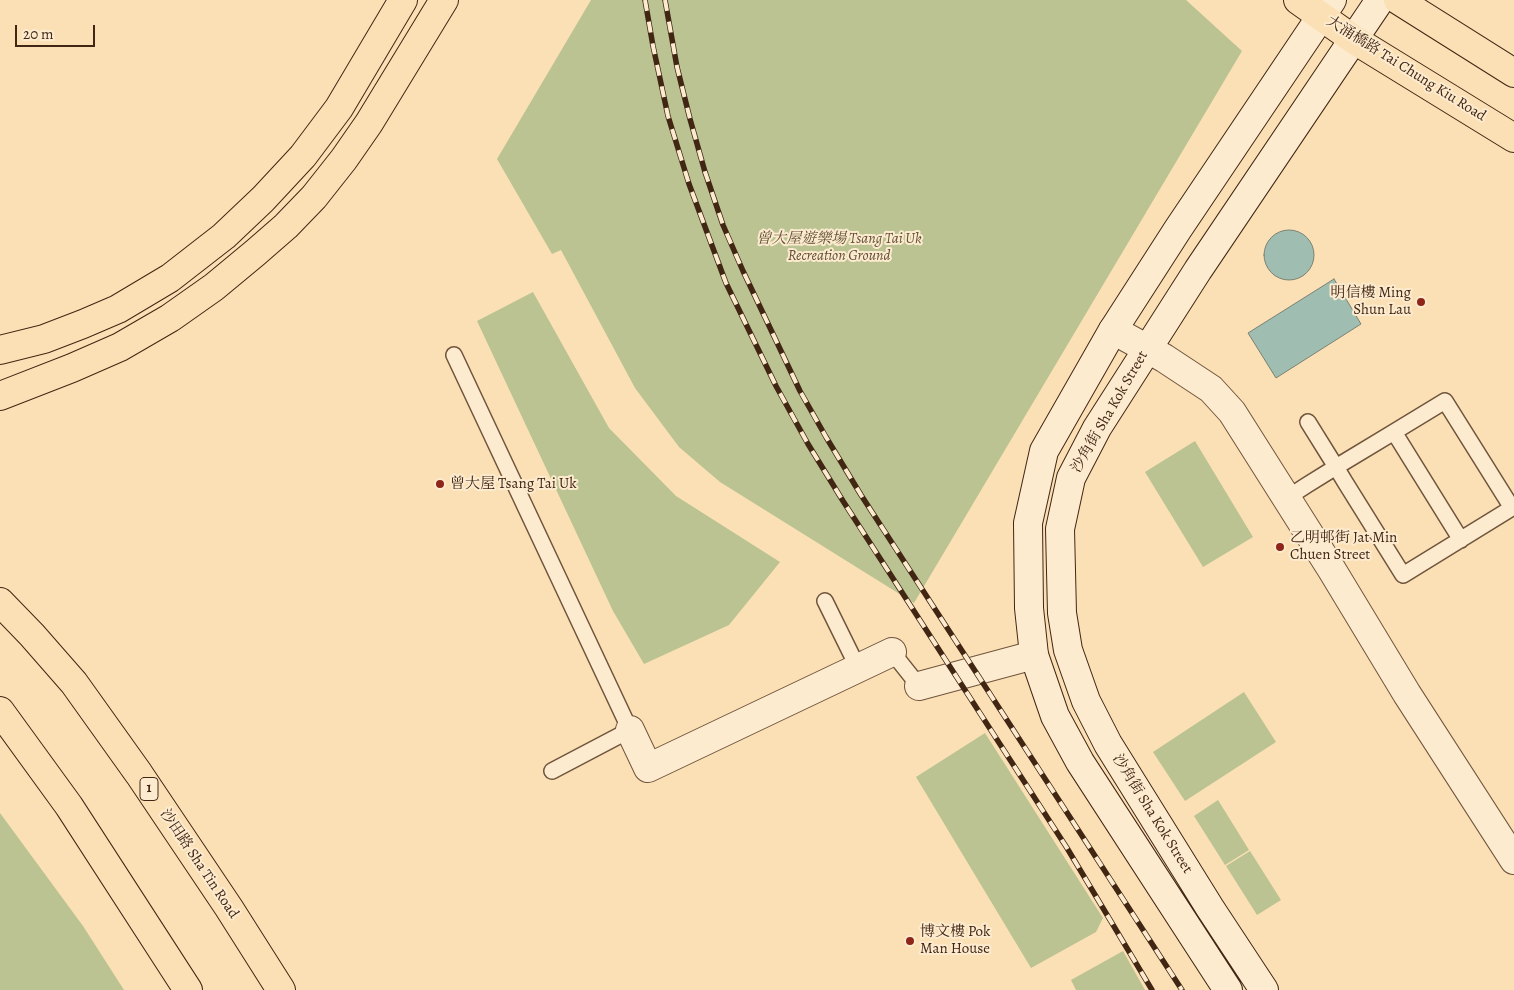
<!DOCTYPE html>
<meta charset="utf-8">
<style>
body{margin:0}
#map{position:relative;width:1514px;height:990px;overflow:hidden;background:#fbe0b5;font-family:Alegreya,serif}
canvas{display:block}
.scale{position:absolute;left:15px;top:25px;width:80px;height:22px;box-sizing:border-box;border:2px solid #422614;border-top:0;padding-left:6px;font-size:15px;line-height:18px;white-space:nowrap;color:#422614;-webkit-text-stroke:4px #fcebcf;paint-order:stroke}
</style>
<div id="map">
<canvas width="1514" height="990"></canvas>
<div class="scale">20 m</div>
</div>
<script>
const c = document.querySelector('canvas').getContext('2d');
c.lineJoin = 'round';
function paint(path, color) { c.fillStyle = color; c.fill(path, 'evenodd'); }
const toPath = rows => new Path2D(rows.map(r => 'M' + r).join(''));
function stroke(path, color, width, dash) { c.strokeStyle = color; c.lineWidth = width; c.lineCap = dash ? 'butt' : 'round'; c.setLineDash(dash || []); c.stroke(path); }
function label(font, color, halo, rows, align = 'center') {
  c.font = font + ' Alegreya,"Noto Serif TC",serif'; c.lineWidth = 4; c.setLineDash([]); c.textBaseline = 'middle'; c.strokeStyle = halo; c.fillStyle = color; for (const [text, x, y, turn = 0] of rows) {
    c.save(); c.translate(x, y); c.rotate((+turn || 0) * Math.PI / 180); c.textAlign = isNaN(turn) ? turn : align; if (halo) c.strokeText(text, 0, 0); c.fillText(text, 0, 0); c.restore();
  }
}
paint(toPath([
 [591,0,1186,0,1242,51,914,603,720,482,679,447,635,388,561,250,552,254,497,159],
 [533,292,609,428,676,496,780,562,729,625,644,664,613,611,477,321],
 [1195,441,1253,537,1203,567,1145,472],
 [1244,692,1276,742,1185,801,1153,752],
 [985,733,1103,918,1096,932,1031,968,916,777],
 [1218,800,1249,850,1225,865,1194,816],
 [0,813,83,926,124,990,0,990],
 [1250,851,1281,900,1257,915,1226,866],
 [1123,951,1145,990,1076,990,1071,980]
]), '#bac391');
const water = toPath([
 '1264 255a25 25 0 1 1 50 0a25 25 0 1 1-50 0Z',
 [1334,279,1361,324,1276,378,1248,333,1334,279]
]);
paint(water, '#9fbdb1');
stroke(water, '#7a8172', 1);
const service = toPath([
 [454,355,630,730,552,771],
 [1394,432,1461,540],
 [1287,498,1307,485,1336,467,1394,432,1445,401,1512,508,1403,575,1345,482,1336,467,1308,422],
 [825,601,858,668],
 [892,652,919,686]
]);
const minor = toPath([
 [1113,330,1164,358,1211,389,1232,412,1332,570,1407,694,1514,860],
 [919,686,1034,655],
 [630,730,648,768,892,652]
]);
const secondary = toPath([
 [1228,990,1080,762,1055,716,1034,655,1029,608,1028,523,1044,451,1113,330,1178,229,1332,0],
 [1264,990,1210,908,1108,744,1086,701,1068,650,1062,613,1060,529,1071,478,1097,428,1198,270,1380,0]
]);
const primary = toPath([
 [1298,0,1353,39,1514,138],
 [1398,0,1514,73],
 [0,350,44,339,83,324,118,309,170,278,224,236,263,199,303,156,339,108,403,0],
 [0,396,72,368,120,347,170,318,214,287,255,253,286,226,314,197,344,159,369,123,444,0]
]);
const motorway = toPath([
 [0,602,32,635,74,683,139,774,229,908,281,990],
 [0,711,69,806,188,990]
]);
stroke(service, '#70543c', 18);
stroke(minor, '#70543c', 30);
stroke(secondary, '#422614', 30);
stroke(primary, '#422614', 30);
stroke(motorway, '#422614', 30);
stroke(service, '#fcebcf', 15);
stroke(minor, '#fcebcf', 28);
stroke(secondary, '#fcebcf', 28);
stroke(primary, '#fbe0b5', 28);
stroke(motorway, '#fbe0b5', 28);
const rail = toPath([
 [645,0,653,46,668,116,689,184,726,283,776,386,808,444,843,501,1067,848,1152,990],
 [665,0,677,67,690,119,705,172,723,225,743,271,800,391,826,437,861,495,1182,990]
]);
stroke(rail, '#422614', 5.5);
stroke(rail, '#fcebcf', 4, [11]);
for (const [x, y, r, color] of [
 [1421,302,5,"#8f2418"],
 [440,484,5,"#8f2418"],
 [1280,547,5,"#8f2418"],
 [910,941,5,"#8f2418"]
]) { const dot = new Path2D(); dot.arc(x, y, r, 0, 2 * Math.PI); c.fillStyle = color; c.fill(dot); stroke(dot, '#fcebcf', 2); }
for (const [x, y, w] of [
 [149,789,18]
]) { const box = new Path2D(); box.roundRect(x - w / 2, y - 11.5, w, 23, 4); c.fillStyle = '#fcebcf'; c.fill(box); stroke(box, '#422614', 1); }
label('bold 14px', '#422614', null, [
 ["1",149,789]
]);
label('15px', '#422614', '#fcebcf', [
 ["大涌橋路 Tai Chung Kiu Road",1406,69,32],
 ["沙角街 Sha Kok Street",1110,412,-60],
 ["沙角街 Sha Kok Street",1152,814,58],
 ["沙田路 Sha Tin Road",199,864,56]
]);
label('italic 15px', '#604d33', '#fcebcf', [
 ["曾大屋遊樂場 Tsang Tai Uk",839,239],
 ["Recreation Ground",839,256]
]);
label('15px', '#422614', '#fcebcf', [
 ["明信樓 Ming",1411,293,"right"],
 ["Shun Lau",1411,310,"right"],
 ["曾大屋 Tsang Tai Uk",450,484],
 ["乙明邨街 Jat Min",1290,538],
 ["Chuen Street",1290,555],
 ["博文樓 Pok",920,932],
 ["Man House",920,949]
], 'left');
</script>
